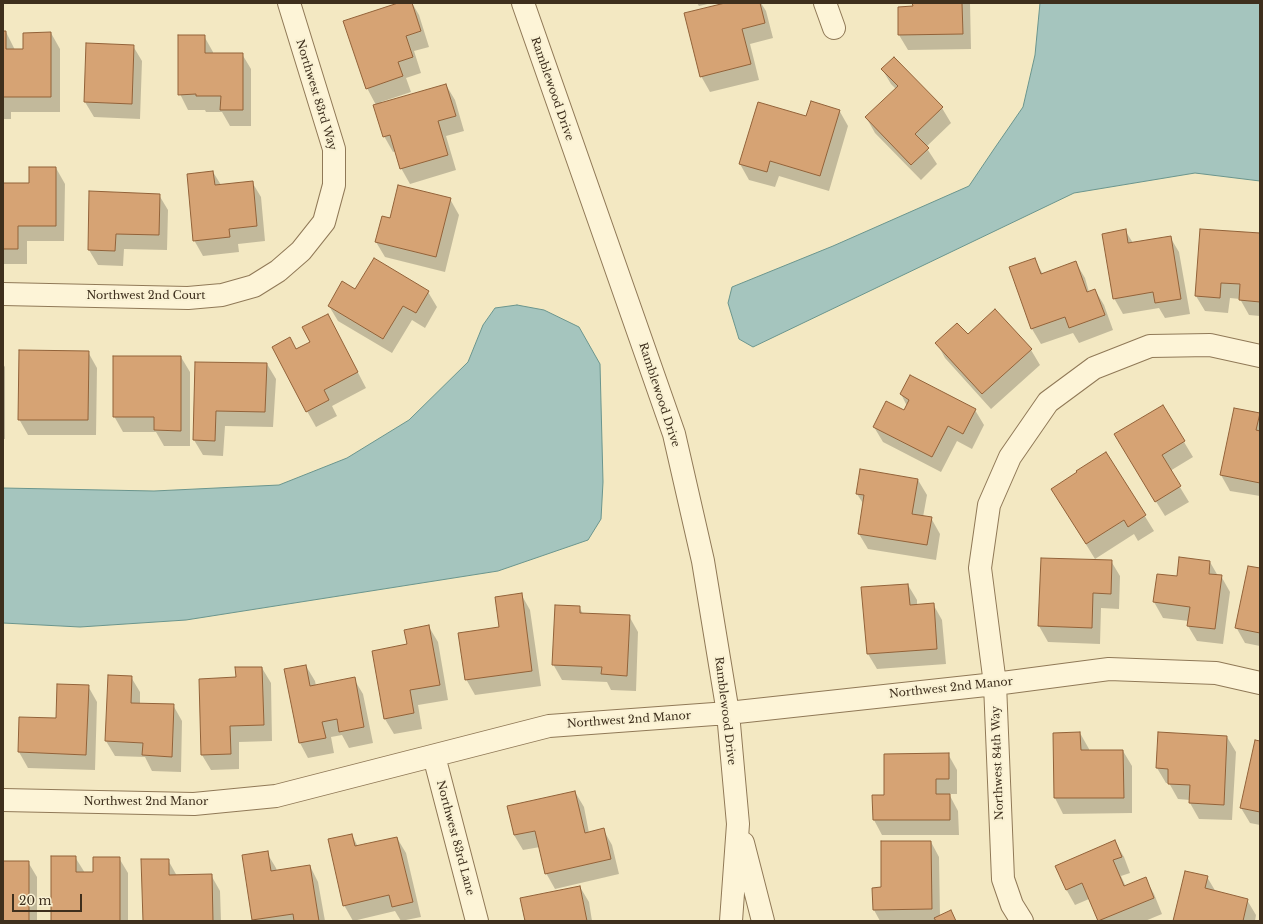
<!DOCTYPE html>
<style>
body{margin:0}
#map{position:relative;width:1263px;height:924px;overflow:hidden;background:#f3e8c2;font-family:"Libre Baskerville",serif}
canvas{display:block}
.frame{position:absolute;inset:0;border:4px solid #3e2f1d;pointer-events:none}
.scale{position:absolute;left:12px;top:894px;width:70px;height:18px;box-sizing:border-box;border:2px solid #3e2f1d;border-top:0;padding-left:5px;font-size:12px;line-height:14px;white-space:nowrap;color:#3e2f1d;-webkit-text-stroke:3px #f9f1d3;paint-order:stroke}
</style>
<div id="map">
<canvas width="1263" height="924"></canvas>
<div class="frame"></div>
<div class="scale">20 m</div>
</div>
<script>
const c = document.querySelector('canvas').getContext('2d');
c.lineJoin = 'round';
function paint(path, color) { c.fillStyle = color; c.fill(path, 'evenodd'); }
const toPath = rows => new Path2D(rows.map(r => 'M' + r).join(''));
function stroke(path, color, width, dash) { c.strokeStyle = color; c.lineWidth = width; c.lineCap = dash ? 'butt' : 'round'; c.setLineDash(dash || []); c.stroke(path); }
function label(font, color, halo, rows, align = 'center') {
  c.font = font + ' "Libre Baskerville",serif'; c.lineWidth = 4; c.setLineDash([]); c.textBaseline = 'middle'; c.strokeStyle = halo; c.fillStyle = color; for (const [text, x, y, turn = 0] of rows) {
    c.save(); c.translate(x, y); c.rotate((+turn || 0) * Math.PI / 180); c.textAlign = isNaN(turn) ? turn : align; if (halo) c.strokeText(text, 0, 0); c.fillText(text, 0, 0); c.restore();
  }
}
const water = toPath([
 [1040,3,1260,3,1260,181,1195,173,1074,193,753,347,739,339,728,303,732,287,833,246,969,186,994,149,1023,107,1035,55,1040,3],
 [517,305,544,310,579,327,600,364,603,482,601,519,588,540,498,571,186,620,80,627,3,623,3,488,154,491,279,485,347,458,409,420,468,362,483,325,495,308,517,305]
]);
paint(water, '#a5c5be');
stroke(water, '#6a958d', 1);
paint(toPath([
 [401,3,412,3,419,15,429,47,414,51,421,73,406,78,411,92,381,102,382,103,446,85,455,100,464,131,446,136,456,170,410,184,401,168,396,151,393,152,384,136,376,105,367,88],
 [697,3,712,3,699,6],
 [729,3,761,3,766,11,773,38,750,44,759,80,710,92,701,76],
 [913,3,970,3,971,49,908,50,899,35,914,7],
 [3,32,6,32,15,50,24,50,51,33,60,49,60,112,11,112,11,119,3,119],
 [204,36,213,52,213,54,242,54,251,69,251,126,230,126,222,112,206,112,205,110,188,110,180,94],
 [133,46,142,61,140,119,94,117,85,102],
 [882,69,942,108,951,123,926,147,937,164,921,180,875,133,866,117,896,89,891,84],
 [839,110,848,126,829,191,779,176,775,187,749,180,740,164,807,117],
 [56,168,65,184,64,241,27,241,27,264,3,264,3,184,30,184],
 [213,172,221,185,252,182,261,197,265,241,238,244,239,252,203,256,194,240],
 [159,195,168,210,167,250,124,249,123,266,98,265,89,250],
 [450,199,459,215,445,272,385,257,376,242,391,219],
 [1125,230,1133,243,1170,237,1179,252,1190,314,1165,318,1159,308,1123,314,1114,298],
 [1260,234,1260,316,1249,315,1240,299,1230,298,1228,313,1205,311,1196,296],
 [1034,259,1043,274,1076,263,1085,278,1089,292,1095,290,1104,305,1113,330,1079,343,1073,333,1041,344,1032,329,1010,267],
 [356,290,428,292,437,307,425,328,412,320,392,353,338,321,329,306],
 [328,315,366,388,332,406,337,416,316,427,307,411,290,338,296,349,311,342],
 [968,336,1031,350,1040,365,991,409,945,358,937,343],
 [88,352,97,368,96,435,28,435,19,419],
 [181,357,190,372,190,446,164,446,156,432,123,432,114,416],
 [196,363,267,364,276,379,273,427,225,426,223,456,203,455,194,440],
 [3,364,5,367,5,439,3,439],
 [901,394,975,410,984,425,972,449,957,441,941,472,883,442,874,427,904,411,907,406],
 [1259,414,1260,416,1260,496,1230,491,1221,475],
 [1184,442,1193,457,1170,471,1189,502,1165,516,1124,450],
 [1106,453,1154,531,1138,541,1134,534,1095,559,1052,489],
 [918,480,927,495,923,517,931,518,940,534,936,560,868,549,859,534,864,505,857,494],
 [1042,559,1111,561,1120,576,1119,609,1101,608,1100,644,1048,642,1039,626],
 [1210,562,1218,576,1221,576,1230,592,1223,644,1197,641,1188,626,1189,621,1163,618,1154,602,1158,575,1178,577],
 [1260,570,1260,646,1245,643,1236,627],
 [908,585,917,600,917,606,933,604,942,620,946,664,877,669,868,654,862,588],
 [521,594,530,610,541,686,475,695,466,679,500,628],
 [579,607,583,614,629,616,638,632,636,691,611,690,607,682,562,680,553,664],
 [429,627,438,642,448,700,418,705,422,729,394,734,385,719,408,645],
 [306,666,315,681,316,686,354,679,363,694,373,743,349,748,342,735,331,737,334,753,308,758,300,743],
 [262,668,271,683,272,741,239,742,239,769,211,770,202,755,237,678],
 [131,677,140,692,140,704,173,705,182,721,181,772,152,771,145,757,115,756,106,741],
 [88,686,97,702,95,770,28,768,19,752,20,718,57,719],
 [1080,733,1089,749,1089,751,1123,751,1132,766,1132,813,1063,814,1055,798,1054,734],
 [1227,737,1236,752,1232,820,1199,819,1190,803,1190,800,1178,799,1169,783,1166,783,1157,768],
 [1260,742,1260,825,1250,823,1241,808],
 [948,754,957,770,957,794,949,794,958,811,959,835,882,835,874,820,873,796,886,796],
 [575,792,584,807,589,833,603,829,612,845,619,874,555,889,546,873,540,847,523,850,514,835],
 [352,835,358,847,397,838,406,853,421,917,401,921,395,911,353,921,344,905],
 [931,842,939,857,940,916,951,911,956,921,880,921,874,910,882,888],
 [1115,842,1124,857,1130,873,1121,876,1126,887,1145,878,1154,894,1162,914,1145,921,1099,921,1089,899,1075,905,1066,889],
 [267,853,276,868,277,871,310,866,318,882,325,921,254,921,253,920],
 [75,857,85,873,94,873,119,858,128,873,128,921,52,921],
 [168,860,177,876,211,875,220,891,221,921,144,921],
 [3,862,28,862,37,877,37,921,3,921],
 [1207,877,1216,892,1247,900,1256,915,1255,921,1174,921],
 [580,887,589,902,592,921,526,921]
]), '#0003');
const building = toPath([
 [398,3,412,3,421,31,406,36,413,57,398,62,403,76,366,89,343,21,398,3],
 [725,3,760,3,765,23,742,29,751,64,700,77,684,13,725,3],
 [912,3,962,3,963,34,898,35,898,7,913,6,912,3],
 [3,31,6,31,6,49,23,49,23,33,51,32,51,97,3,97,3,31],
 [178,35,205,35,205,53,243,53,243,110,220,110,221,96,196,96,196,94,178,95,178,35],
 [86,43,134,45,132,104,84,102,86,43],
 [894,57,943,107,915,134,929,148,911,165,865,117,898,86,881,69,894,57],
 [446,84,456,116,438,121,448,155,400,169,390,135,383,137,373,105,446,84],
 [811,101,840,110,820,176,770,161,767,172,739,164,758,102,806,116,811,101],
 [29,167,56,167,56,226,18,226,18,249,3,249,3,183,29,183,29,167],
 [213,171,215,185,253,181,257,226,229,229,230,237,193,241,187,174,213,171],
 [398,185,451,198,436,257,375,242,382,216,390,218,398,185],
 [89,191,160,194,159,235,116,234,115,251,88,250,89,191],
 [1126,229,1128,243,1171,236,1181,299,1155,303,1153,292,1113,299,1102,234,1126,229],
 [1200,229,1260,233,1260,302,1239,300,1240,284,1221,283,1220,298,1195,296,1200,229],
 [374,258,429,291,416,313,403,306,383,339,328,306,342,281,355,289,374,258],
 [1035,258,1041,274,1076,261,1087,292,1095,289,1105,315,1069,328,1065,317,1031,329,1009,267,1035,258],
 [995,309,1032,349,982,394,935,343,957,323,968,334,995,309],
 [328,314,358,372,324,390,329,400,306,412,272,347,290,337,296,349,310,342,302,327,328,314],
 [19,350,89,351,88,420,18,420,19,350],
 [113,356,181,356,181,431,154,430,154,417,113,417,113,356],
 [195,362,267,363,265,412,216,411,215,441,193,440,195,362],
 [910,375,976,409,963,434,948,426,932,457,873,427,886,401,904,410,909,400,900,394,910,375],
 [1163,405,1185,441,1162,455,1181,486,1155,502,1114,434,1163,405],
 [1234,408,1260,413,1256,430,1260,431,1260,483,1220,475,1234,408],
 [1106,452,1146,515,1128,527,1124,520,1086,544,1051,489,1077,472,1076,471,1106,452],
 [860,469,918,479,912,514,932,517,927,545,858,534,864,495,856,494,860,469],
 [1179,557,1210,561,1209,574,1222,575,1215,629,1187,626,1190,607,1153,602,1157,574,1177,576,1179,557],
 [1041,558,1112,560,1111,594,1093,593,1092,628,1038,626,1041,558],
 [1248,566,1260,568,1260,633,1235,628,1248,566],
 [908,584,910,605,934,603,937,649,867,654,861,587,908,584],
 [522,593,532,671,465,680,458,633,499,627,495,597,522,593],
 [555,605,580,606,580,613,630,615,627,676,601,674,602,667,552,665,555,605],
 [429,625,440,685,410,690,414,713,384,719,372,651,407,644,404,630,429,625],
 [306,665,310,686,355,677,364,727,339,732,337,719,322,722,326,738,299,743,284,669,306,665],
 [235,667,262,667,264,725,230,726,231,754,201,755,199,679,236,677,235,667],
 [108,675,132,676,131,703,174,704,172,757,142,755,143,743,105,741,108,675],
 [57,684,89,685,86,755,18,752,19,717,56,718,57,684],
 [1080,732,1081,750,1123,750,1124,798,1054,798,1053,733,1080,732],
 [1158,732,1227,736,1224,805,1189,803,1190,785,1168,784,1168,769,1156,768,1158,732],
 [1255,740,1260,741,1260,812,1240,808,1255,740],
 [949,753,949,779,936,779,936,794,950,794,950,820,873,820,872,795,884,795,884,754,949,753],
 [575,791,585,833,604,828,611,859,545,874,535,831,514,835,507,806,575,791],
 [352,834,355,846,397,837,413,902,392,907,389,895,343,906,328,839,352,834],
 [1115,840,1122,857,1113,860,1124,886,1146,877,1154,898,1098,921,1082,883,1066,890,1055,866,1115,840],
 [881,841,931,841,932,909,873,910,872,888,881,887,881,841],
 [268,851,271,871,310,865,319,921,294,921,293,914,252,920,242,855,268,851],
 [51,856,76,856,76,872,93,872,93,857,120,857,120,921,51,921,51,856],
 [141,859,169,859,169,875,212,874,213,921,143,921,141,859],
 [3,861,29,861,29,921,3,921,3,861],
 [1185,871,1208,876,1205,888,1248,899,1243,921,1173,921,1185,871],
 [580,886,587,921,525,921,520,898,580,886],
 [951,910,956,921,936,921,934,918,951,910]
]);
paint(building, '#d6a374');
stroke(building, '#926239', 1);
const minor = toPath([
 [523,3,674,434,703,561,728,713,738,824,731,921],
 [825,3,834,28],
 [3,294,188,298,222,295,254,286,278,271,301,251,324,222,334,185,334,149,289,3],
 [434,756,477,921],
 [3,800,194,804,276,796,549,726,728,713,995,684,1109,669,1216,673,1260,683],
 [743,843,763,921],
 [1022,921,1012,905,1003,879,995,684,980,568,989,505,1010,457,1048,402,1094,368,1150,346,1210,345,1260,356]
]);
stroke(minor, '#907957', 24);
stroke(minor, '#fdf4d7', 22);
label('11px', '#3e2f1d', '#f9f1d3', [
 ["Ramblewood Drive",552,89,71],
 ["Northwest 83rd Way",316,95,73],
 ["Northwest 2nd Court",146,296],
 ["Ramblewood Drive",659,395,72],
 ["Northwest 2nd Manor",951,688,-6],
 ["Ramblewood Drive",725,711,83],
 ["Northwest 2nd Manor",629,720,-4],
 ["Northwest 84th Way",998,763,-92],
 ["Northwest 2nd Manor",146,802],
 ["Northwest 83rd Lane",455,838,75]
]);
</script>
